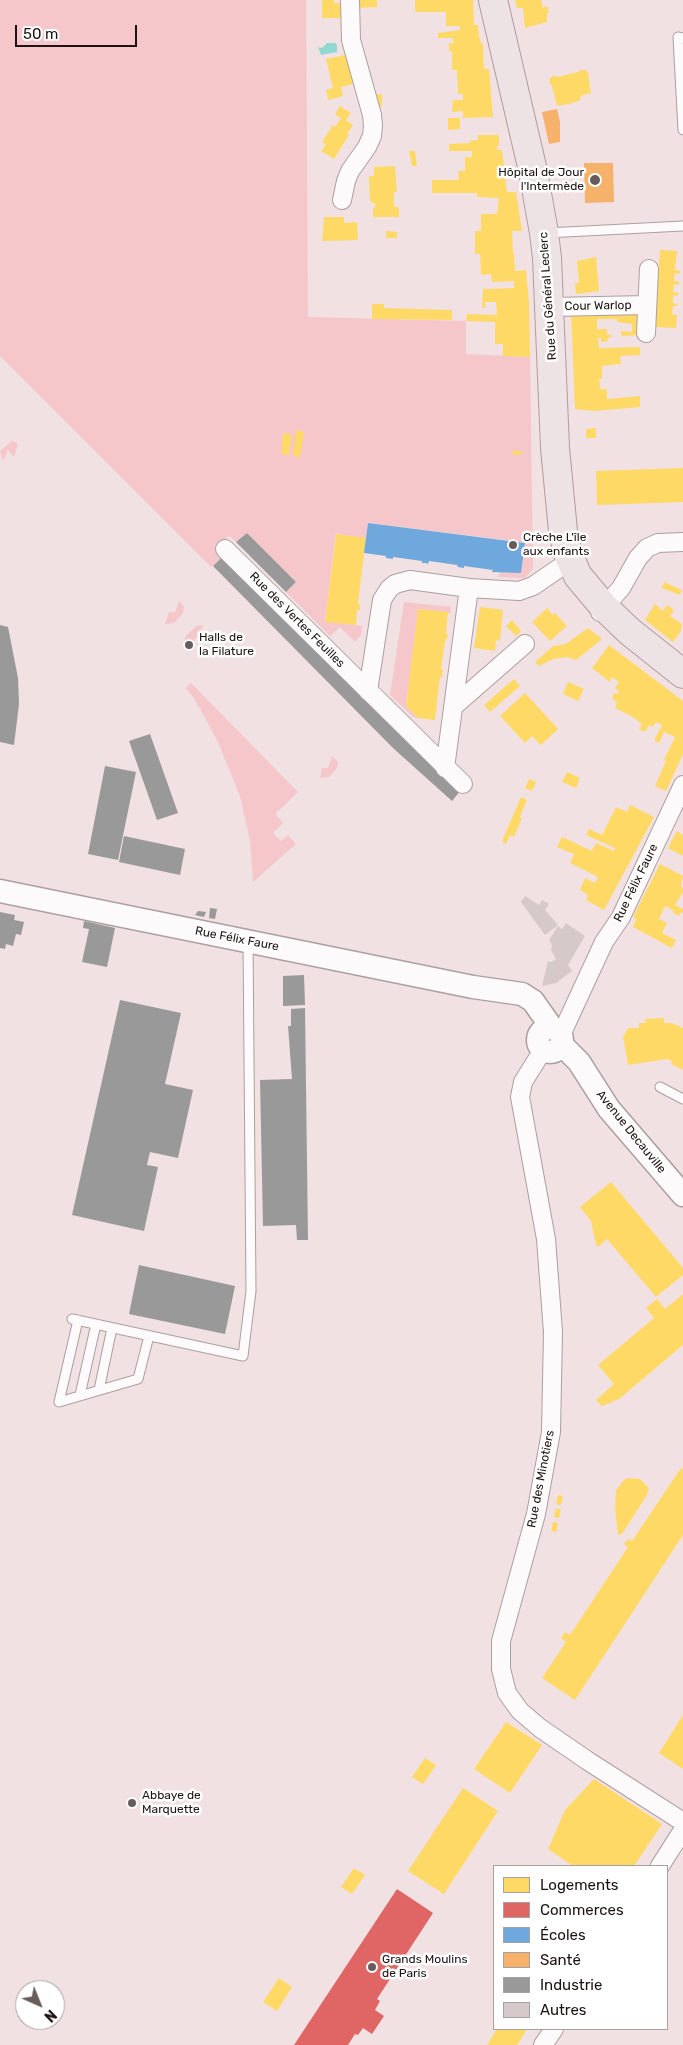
<!DOCTYPE html>
<meta charset="utf-8">
<style>
body{margin:0}
#map{position:relative;width:683px;height:2045px;overflow:hidden;background:#f1e1e2;font-family:Rubik,sans-serif}
canvas{display:block}
.legend{position:absolute;left:493px;top:1865px;width:175px;height:165px;box-sizing:border-box;background:#fff;border:1px solid #a5a1a1;margin:0;padding:6px 9px;list-style:none;font-size:15px;color:#1d1313}
.legend li{display:flex;align-items:center;gap:10px;height:25px}
.legend b{width:25px;border:1px solid #a5a1a1}
.north{position:absolute;left:15px;top:1980px;width:50px;height:50px;box-sizing:border-box;background:#fff;border:1px solid #a5a1a1;border-radius:50%;rotate:136deg;font-size:14px;font-weight:700;line-height:20px;text-align:center;color:#1d1313}
.north::after{content:'';display:block;margin:auto;width:18px;height:22px;background:#675b5b;clip-path:polygon(50% 0,100% 100%,50% 72%,0 100%)}
.scale{position:absolute;left:15px;top:25px;width:122px;height:22px;box-sizing:border-box;border:2px solid #1d1313;border-top:0;padding-left:6px;font-size:15px;line-height:18px;white-space:nowrap;color:#1d1313;-webkit-text-stroke:4px #fff;paint-order:stroke}
</style>
<div id="map">
<canvas width="683" height="2045"></canvas>
<ul class="legend">
<li><b style="height:14px;background:#ffd966"></b>Logements</li>
<li><b style="height:14px;background:#e06666"></b>Commerces</li>
<li><b style="height:14px;background:#6fa8dc"></b>Écoles</li>
<li><b style="height:14px;background:#f6b26b"></b>Santé</li>
<li><b style="height:14px;background:#999"></b>Industrie</li>
<li><b style="height:14px;background:#d6c9ca"></b>Autres</li>
</ul>
<div class="north">N</div>
<div class="scale">50 m</div>
</div>
<script>
const c = document.querySelector('canvas').getContext('2d');
c.lineJoin = 'round';
function paint(path, color) { c.fillStyle = color; c.fill(path, 'evenodd'); }
const toPath = rows => new Path2D(rows.map(r => 'M' + r).join(''));
function stroke(path, color, width, dash) { c.strokeStyle = color; c.lineWidth = width; c.lineCap = dash ? 'butt' : 'round'; c.setLineDash(dash || []); c.stroke(path); }
function label(font, color, halo, rows, align = 'center') {
  c.font = font + ' Rubik,sans-serif'; c.lineWidth = 5; c.setLineDash([]); c.textBaseline = 'middle'; c.strokeStyle = halo; c.fillStyle = color; for (const [text, x, y, turn = 0] of rows) {
    c.save(); c.translate(x, y); c.rotate((+turn || 0) * Math.PI / 180); c.textAlign = isNaN(turn) ? turn : align; if (halo) c.strokeText(text, 0, 0); c.fillText(text, 0, 0); c.restore();
  }
}
paint(toPath([
 [0,0,306,0,308,317,466,321,466,354,530,357,533,568,531,572,524,578,499,577,500,571,520,573,521,575,525,541,524,543,514,541,369,523,368,521,366,538,337,534,336,532,325,621,324,621,362,626,361,635,355,642,340,627,330,636,286,592,296,582,247,533,236,542,229,536,215,549,222,557,211,567,0,356],
 [12,441,18,444,14,457,8,450,3,461,0,451],
 [179,601,184,606,183,613,174,623,165,624,169,612,175,612],
 [404,602,451,607,450,613,416,609,418,610,408,693,406,694,407,694,406,706,418,718,413,717,390,695],
 [203,625,198,638,195,638,191,649,184,642,186,636,196,626],
 [191,683,298,792,275,814,283,823,273,833,281,841,288,835,296,844,253,882,250,841,240,796,218,742,194,698,186,688],
 [332,756,338,762,337,768,329,777,320,778,322,768,328,768]
]), '#f5c7ca');
paint(toPath([
 [327,43,335,43,337,45,337,52,321,55,318,47,322,48]
]), '#90d9d3');
paint(toPath([
 [322,0,334,0,334,3,342,3,343,18,322,18],
 [358,0,377,0,377,7,358,8],
 [415,0,473,0,474,25,478,25,479,38,480,38,481,44,483,44,484,69,489,69,493,117,463,118,463,111,452,112,453,100,463,100,463,94,458,94,457,70,452,70,452,51,449,51,449,43,454,43,453,38,438,38,438,33,460,30,460,26,446,26,446,12,415,12],
 [515,0,541,0,543,8,547,6,549,13,547,13,547,22,525,28,523,8,517,8],
 [346,55,353,84,341,87,343,96,328,100,326,90,333,88,326,59],
 [581,70,586,70,588,73,591,93,580,96,581,100,571,103,570,105,568,104,557,106,552,86,549,82,550,78,553,76,557,77,578,72],
 [382,94,382,106,375,107,372,95],
 [340,106,351,113,346,120,353,125,347,134,349,135,334,159,321,151,326,144,322,142,333,125,335,127,341,118,335,114],
 [448,118,460,118,460,129,448,130],
 [478,135,499,135,499,146,497,146,497,150,502,150,507,192,516,192,522,231,512,231,513,253,514,253,515,271,526,270,529,302,530,357,503,356,503,344,495,344,495,322,466,321,467,314,497,315,496,302,485,302,485,308,482,308,483,289,514,288,514,281,492,282,491,274,481,275,480,254,475,254,475,231,481,231,481,214,497,214,499,198,477,197,477,193,432,193,432,180,459,180,458,171,465,171,465,157,472,157,472,151,449,151,449,144,470,143,469,141,478,140],
 [409,151,415,151,417,166,412,166],
 [395,166,397,192,394,192,394,207,399,207,399,217,373,217,373,208,375,208,375,203,372,203,370,200,369,176,374,176,374,167],
 [324,217,344,217,344,223,357,222,358,240,322,241],
 [386,231,397,232,397,238,386,238],
 [660,250,677,251,675,270,680,271,679,274,675,273,674,281,679,282,679,285,674,284,673,292,678,293,678,296,673,295,673,303,677,304,677,306,673,306,672,314,677,315,676,328,654,327],
 [596,257,599,291,576,294,575,283,579,283,577,261],
 [372,304,384,304,384,308,452,310,452,320,372,319],
 [571,311,639,313,641,335,622,336,621,331,632,332,632,324,617,322,617,319,597,319,597,329,607,329,607,335,610,334,611,337,608,338,608,341,601,342,601,338,598,338,599,348,640,347,640,355,620,356,621,364,602,366,602,379,599,379,600,389,607,389,607,399,640,396,640,407,594,411,575,409],
 [596,428,596,438,586,438,586,429],
 [296,430,304,432,300,457,293,456],
 [283,433,292,435,289,455,281,454],
 [513,450,522,452,521,455,512,454],
 [683,468,683,502,597,505,596,471],
 [336,534,366,538,358,603,360,605,360,610,357,610,356,625,325,622],
 [664,582,682,590,680,595,662,588],
 [655,604,663,611,667,605,674,610,670,616,682,624,681,631,673,642,645,620],
 [480,607,503,610,500,641,496,640,495,651,474,648],
 [547,608,553,615,555,613,567,626,550,641,532,622],
 [418,609,448,612,446,634,448,634,446,641,445,641,441,669,443,670,442,677,440,677,435,720,418,718,406,706],
 [512,620,521,631,516,636,506,626],
 [588,628,602,639,576,660,567,657,553,659,539,666,535,662,553,646,566,644],
 [609,645,683,701,683,754,666,791,655,786,666,761,664,760,675,737,664,732,659,743,654,740,662,725,656,722,653,727,649,725,645,732,639,729,642,724,633,717,615,708,617,702,612,699,614,693,617,694,619,691,615,688,619,682,612,677,610,682,592,668],
 [514,679,520,686,490,712,484,705],
 [568,682,584,689,578,701,563,694],
 [525,693,558,729,541,745,532,736,525,743,500,716],
 [567,772,580,778,576,788,562,782],
 [529,779,536,782,532,791,525,788],
 [521,797,527,800,520,817,522,818,514,837,510,835,506,844,502,841],
 [630,805,654,817,604,910,586,900,588,895,580,890,585,878,595,883,598,877,570,863,574,854,557,847,562,837,592,851,596,843,614,851,615,848,586,835,589,829,602,835,616,807,627,812],
 [677,831,683,835,683,856,668,848],
 [660,864,683,876,681,886,683,888,683,892,675,905,683,909,683,913,681,912,679,916,672,912,673,910,665,906,659,919,667,923,662,933,676,940,672,948,633,927,636,919,633,917],
 [664,1018,664,1023,672,1023,683,1028,683,1070,671,1064,672,1061,667,1059,628,1065,623,1037,628,1028,639,1028,639,1023,646,1023,645,1019],
 [611,1182,683,1268,683,1275,656,1297,607,1239,598,1247,596,1245,591,1221,580,1207],
 [683,1294,683,1345,619,1399,602,1406,596,1400,614,1384,598,1365,654,1318,646,1308,657,1299,665,1309],
 [681,1468,683,1469,683,1535,575,1700,542,1678,566,1642,561,1638,565,1632,570,1635,628,1547,624,1544,628,1539,632,1541],
 [627,1478,640,1479,649,1488,647,1495,622,1534,618,1535,615,1509,616,1490,624,1480],
 [558,1495,563,1496,561,1505,556,1504],
 [556,1508,561,1510,559,1518,554,1517],
 [553,1522,558,1523,556,1532,551,1531],
 [683,1715,683,1769,659,1753],
 [506,1722,542,1745,510,1793,474,1769],
 [425,1758,436,1765,423,1784,412,1777],
 [594,1779,662,1824,634,1866,573,1866,548,1849,565,1810],
 [463,1788,498,1811,444,1894,408,1871],
 [354,1868,365,1875,352,1894,341,1887],
 [279,1978,292,1987,277,2011,263,2002],
 [497,2029,527,2029,517,2045,487,2045]
]), '#ffd966');
paint(toPath([
 [397,1889,433,1913,377,1999,380,2001,375,2010,384,2016,372,2034,363,2028,358,2035,355,2034,348,2045,294,2045]
]), '#e06666');
paint(toPath([
 [368,523,525,543,521,573,492,572,493,570,464,566,464,568,458,567,457,565,429,561,428,564,426,563,422,563,422,561,393,557,393,559,386,558,386,556,364,553]
]), '#6fa8dc');
paint(toPath([
 [557,109,560,122,560,142,549,144,542,112],
 [584,163,613,163,614,202,585,203]
]), '#f6b26b');
paint(toPath([
 [247,533,296,582,286,592,236,542],
 [222,557,393,728,461,790,452,801,393,748,213,566],
 [0,625,8,627,18,678,19,704,14,745,0,742],
 [150,734,178,813,157,820,129,741],
 [105,766,136,772,118,860,88,854],
 [124,836,185,849,180,875,119,862],
 [210,908,217,909,215,919,209,918],
 [198,911,206,912,204,917,195,915],
 [0,912,15,915,14,920,24,922,21,935,16,934,13,946,6,944,5,949,0,948],
 [84,921,115,928,107,967,82,962,89,929,83,928],
 [304,975,305,1005,283,1006,283,976],
 [120,1000,181,1013,165,1084,193,1090,178,1158,150,1152,147,1165,158,1167,144,1231,72,1215],
 [305,1008,308,1240,297,1240,296,1225,263,1226,260,1080,292,1079,288,1026,291,1026,291,1009],
 [139,1265,235,1286,225,1334,129,1314]
]), '#999');
paint(toPath([
 [525,896,539,905,542,900,549,904,545,910,558,925,545,935,521,902],
 [566,923,585,936,568,965,572,971,556,983,542,986,548,961,551,962,556,959,551,950,552,945,549,940,558,926,562,929]
]), '#d6c9ca');
const service = toPath([
 [683,38,678,37,683,130],
 [546,233,683,226],
 [660,1087,683,1099],
 [72,1319,243,1356,251,1291,248,941],
 [78,1320,59,1402,138,1379,149,1336],
 [99,1390,112,1328],
 [80,1395,96,1324]
]);
const minor = toPath([
 [342,200,346,181,350,171,367,147,372,136,373,126,372,115,351,40,350,0],
 [550,307,647,305],
 [646,333,649,269],
 [225,549,463,784],
 [600,612,621,588,638,558,647,548,658,543,683,542],
 [368,691,382,600,389,589,395,584,410,580,469,588,519,591,533,586,571,560],
 [453,707,525,644],
 [445,768,469,588],
 [561,1035,604,942,621,917,683,785],
 [543,1050,523,1082,520,1097,546,1239,553,1332,551,1432,536,1514,501,1641,501,1669,507,1693,520,1711,540,1728,588,1761,683,1822],
 [660,1866,683,1830],
 [543,2045,554,2029]
]);
const tertiary = toPath([
 [0,891,473,987,522,994,533,1001,552,1028],
 '538 1040a12 12 0 1 1 24 0a12 12 0 1 1-24 0Z',
 [561,1044,579,1062,609,1109,683,1195]
]);
const primary = toPath([
 [493,0,533,171,544,233,547,258,555,448,563,531,568,554,578,576,604,607,629,631,683,674]
]);
stroke(service, '#ac9fa0', 11);
stroke(minor, '#ac9fa0', 20);
stroke(tertiary, '#ac9fa0', 25);
stroke(primary, '#b29b9d', 30);
stroke(service, '#fdfafb', 9);
stroke(minor, '#fdfafb', 18);
stroke(tertiary, '#fdfafb', 22);
stroke(primary, '#eee3e4', 28);
for (const [x, y, r, color] of [
 [595,180,6,"#675b5b"],
 [513,545,5,"#675b5b"],
 [189,645,5,"#675b5b"],
 [132,1803,5,"#675b5b"],
 [372,1967,5,"#675b5b"]
]) { const dot = new Path2D(); dot.arc(x, y, r, 0, 2 * Math.PI); c.fillStyle = color; c.fill(dot); stroke(dot, '#fff', 2); }
label('12px', '#1d1313', '#fff', [
 ["Hôpital de Jour",584,173,"right"],
 ["l'Intermède",584,187,"right"],
 ["Crèche L'île",523,538],
 ["aux enfants",523,552],
 ["Halls de",199,638],
 ["la Filature",199,652],
 ["Abbaye de",142,1796],
 ["Marquette",142,1810],
 ["Grands Moulins",382,1960],
 ["de Paris",382,1974]
], 'left');
label('12px', '#1d1313', '#fff', [
 ["Rue du Général Leclerc",548,296,-94],
 ["Cour Warlop",598,306,-1],
 ["Rue des Vertes Feuilles",297,620,45],
 ["Rue Félix Faure",636,883,-64],
 ["Rue Félix Faure",237,939,11],
 ["Avenue Decauville",631,1132,51],
 ["Rue des Minotiers",541,1479,-79]
]);
</script>
